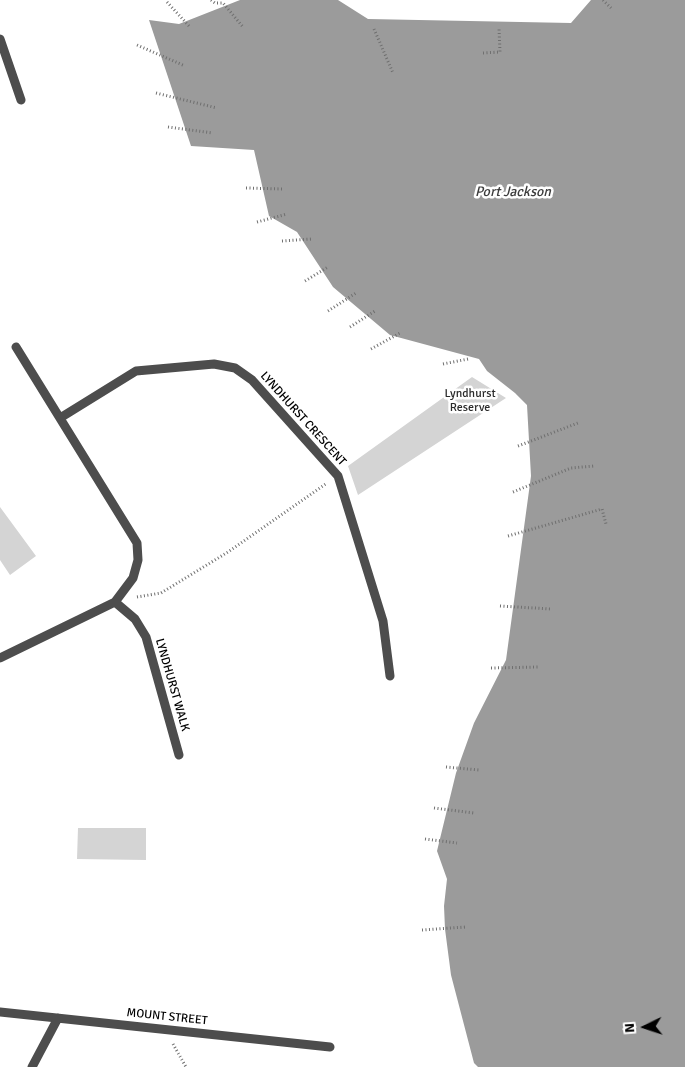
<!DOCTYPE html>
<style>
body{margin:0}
#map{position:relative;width:685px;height:1067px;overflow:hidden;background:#fff;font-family:Signika,sans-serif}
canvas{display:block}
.north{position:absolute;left:620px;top:1002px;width:50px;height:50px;-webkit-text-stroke:4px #fff;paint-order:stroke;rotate:266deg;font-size:14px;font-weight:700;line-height:20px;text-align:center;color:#000}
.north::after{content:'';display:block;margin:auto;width:18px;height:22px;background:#000;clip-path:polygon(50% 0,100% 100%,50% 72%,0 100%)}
</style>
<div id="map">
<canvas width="685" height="1067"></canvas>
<div class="north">N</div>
</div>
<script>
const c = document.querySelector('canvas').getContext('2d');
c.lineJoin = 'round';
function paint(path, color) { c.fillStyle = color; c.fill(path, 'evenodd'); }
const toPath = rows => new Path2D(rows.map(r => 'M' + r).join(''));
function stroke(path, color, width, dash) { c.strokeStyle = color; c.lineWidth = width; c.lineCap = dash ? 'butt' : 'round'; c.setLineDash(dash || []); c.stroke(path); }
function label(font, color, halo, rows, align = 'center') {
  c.font = font + ' Signika,sans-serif'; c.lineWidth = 5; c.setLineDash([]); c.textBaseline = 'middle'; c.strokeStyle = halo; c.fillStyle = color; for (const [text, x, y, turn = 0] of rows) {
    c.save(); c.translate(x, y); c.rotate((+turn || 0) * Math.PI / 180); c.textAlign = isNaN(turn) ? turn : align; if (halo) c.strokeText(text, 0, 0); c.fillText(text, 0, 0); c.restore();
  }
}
paint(toPath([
 [472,377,506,398,358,495,348,466],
 [0,507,36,556,10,575,0,560],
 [78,828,146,828,146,860,77,859]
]), '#d4d4d4');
paint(toPath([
 [240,0,338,0,368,19,571,23,591,0,685,0,685,1067,478,1067,474,1063,451,975,445,929,444,906,447,879,437,851,456,773,474,723,506,660,531,476,527,405,515,393,487,371,479,359,390,335,333,287,297,232,269,216,254,150,191,146,149,20,179,24]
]), '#9b9b9b');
stroke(toPath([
 [211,0,215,3,223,3,243,27],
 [603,0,611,8],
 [167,2,189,26],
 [374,29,393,73],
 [137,45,185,66],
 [483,53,500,52,499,28],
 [156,93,217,108],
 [168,127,213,133],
 [246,188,283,189],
 [257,222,287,214],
 [282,241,312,239],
 [305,281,328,267],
 [328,311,356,293],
 [350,327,375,311],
 [371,349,400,333],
 [443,364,468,359],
 [518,446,578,423],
 [513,492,571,468,594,466],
 [508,536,602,509,606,524],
 [137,597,161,593,228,552,327,483],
 [500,606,551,609],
 [491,668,539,667],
 [446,767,479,770],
 [434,808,474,813],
 [425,839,457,843],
 [422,930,466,927],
 [173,1044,186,1067]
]), '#6f6f6f', 3, [1, 2.5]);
stroke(toPath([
 [0,39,21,100],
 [60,418,136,371,214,364,235,368,252,380,338,476,383,621,390,676],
 [115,602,135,619,146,637,179,755],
 [0,658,115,602,133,578,138,560,137,543,16,347],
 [0,1012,330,1047],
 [32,1067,58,1018]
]), '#4d4d4d', 9);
label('12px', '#2b2b2b', '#fff', [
 ["Lyndhurst",470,394],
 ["Reserve",470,408]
]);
label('12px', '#000', '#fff', [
 ["LYNDHURST CRESCENT",303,419,48],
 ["LYNDHURST WALK",172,685,74],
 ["MOUNT STREET",167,1017,6]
]);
label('italic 14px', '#3c3c3c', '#fff', [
 ["Port Jackson",513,192]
]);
</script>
